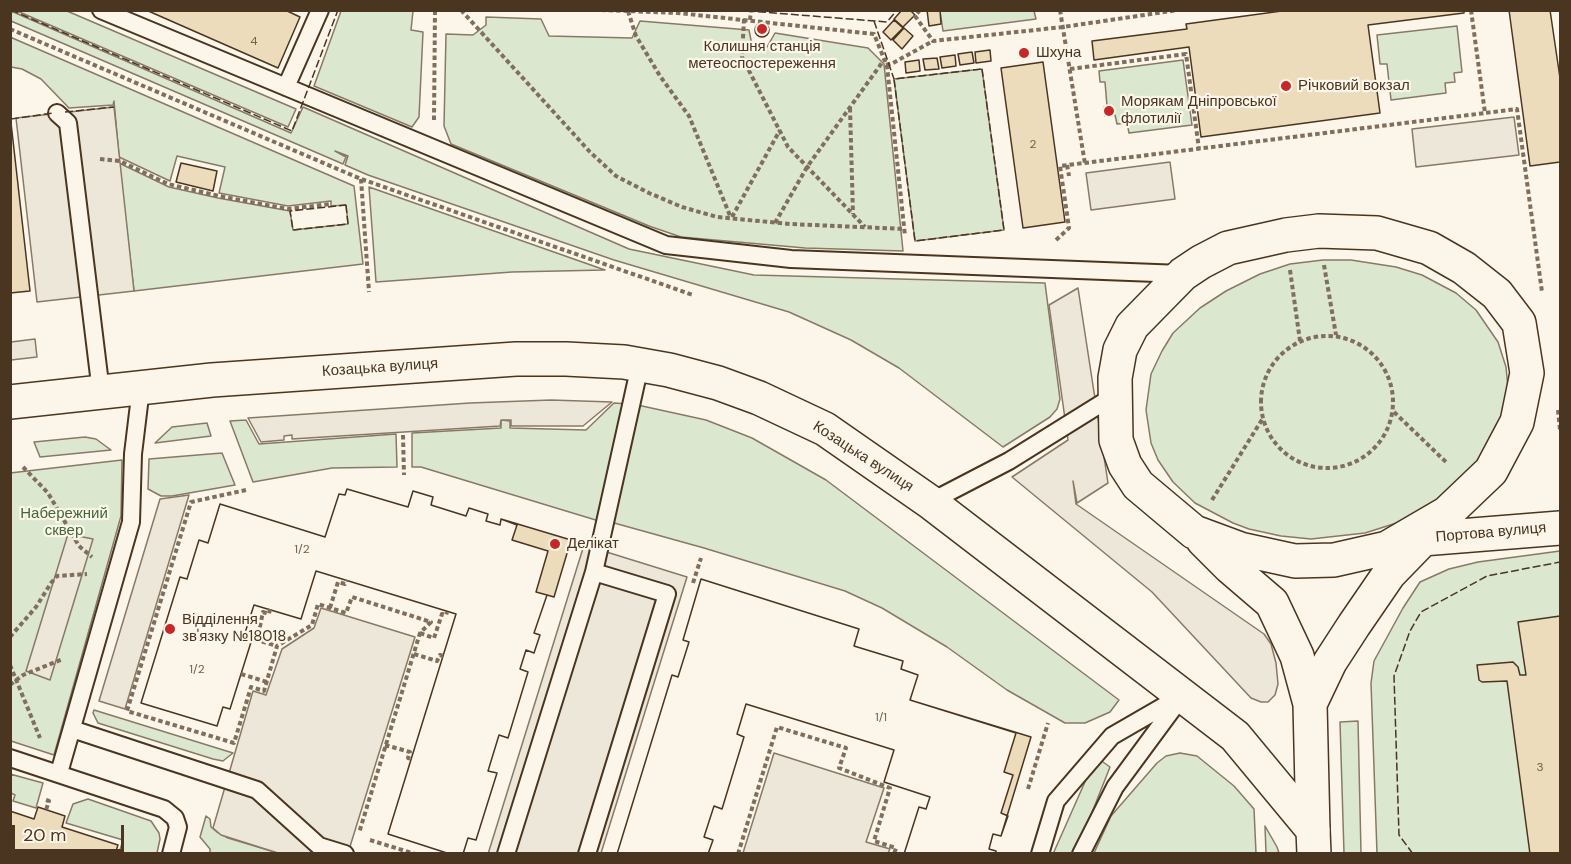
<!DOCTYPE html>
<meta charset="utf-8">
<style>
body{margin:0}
#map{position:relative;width:1571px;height:864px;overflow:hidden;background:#fbf6e9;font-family:"DM Sans",sans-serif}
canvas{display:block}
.frame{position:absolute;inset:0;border:12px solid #4a3520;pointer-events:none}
.scale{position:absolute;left:12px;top:825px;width:112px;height:27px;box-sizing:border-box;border:3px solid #4a3520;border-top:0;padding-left:8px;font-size:18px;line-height:21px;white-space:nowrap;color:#4a3520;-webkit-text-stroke:4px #fbf6e9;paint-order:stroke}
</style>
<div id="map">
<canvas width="1571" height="864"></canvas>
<div class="frame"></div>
<div class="scale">20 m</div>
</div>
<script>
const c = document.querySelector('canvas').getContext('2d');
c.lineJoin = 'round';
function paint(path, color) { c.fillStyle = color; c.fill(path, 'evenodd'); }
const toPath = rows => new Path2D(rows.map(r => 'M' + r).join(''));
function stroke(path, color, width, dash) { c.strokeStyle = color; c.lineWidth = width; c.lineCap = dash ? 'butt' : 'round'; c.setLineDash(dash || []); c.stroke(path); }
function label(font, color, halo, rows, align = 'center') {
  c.font = font + ' "DM Sans",sans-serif'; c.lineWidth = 4.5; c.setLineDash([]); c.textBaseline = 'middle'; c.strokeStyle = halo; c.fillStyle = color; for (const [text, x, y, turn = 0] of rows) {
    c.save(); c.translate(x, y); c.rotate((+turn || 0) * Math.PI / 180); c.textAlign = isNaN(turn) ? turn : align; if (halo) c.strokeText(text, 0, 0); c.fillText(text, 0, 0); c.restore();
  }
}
const green = toPath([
 [11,11,291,133,303,107,629,249,754,275,1045,283,1060,399,1057,409,1050,417,1003,447,899,368,851,340,789,312,614,260,368,175,345,165,348,156,335,151,346,157,343,164,11,21,11,11],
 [17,11,67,11,296,109,288,127,17,11],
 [341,11,413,11,411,30,423,32,419,117,412,127,314,86,341,11],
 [940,11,1034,11,1036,19,943,31,940,11],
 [486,17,541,19,549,36,632,38,640,21,749,30,752,45,767,47,775,33,868,48,884,64,903,251,805,248,681,237,649,226,451,144,444,126,446,34,473,35,486,25,486,17],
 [1457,26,1462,72,1454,73,1455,82,1445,83,1446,93,1391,100,1387,64,1380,64,1377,35,1457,26],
 [10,37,354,186,363,264,134,291,119,163,169,187,218,198,290,211,293,230,348,224,346,205,331,206,331,201,288,206,219,193,225,167,177,156,170,181,119,157,114,101,113,105,69,108,41,79,22,69,11,67,10,37],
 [1183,60,1192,125,1129,133,1127,123,1117,124,1115,115,1105,116,1104,107,1107,106,1105,82,1100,82,1099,71,1183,60],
 [982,69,1004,230,915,241,894,79,982,69],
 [369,187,605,270,512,272,376,282,369,187],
 [1323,260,1351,260,1396,267,1422,275,1456,293,1476,310,1498,342,1506,367,1508,388,1501,430,1459,487,1406,520,1365,533,1311,539,1281,536,1249,529,1233,523,1195,503,1173,482,1158,460,1151,443,1146,410,1151,374,1162,351,1173,333,1200,308,1226,291,1260,274,1290,264,1323,260],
 [614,403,628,404,599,521,421,467,412,467,412,433,501,428,501,420,510,421,510,428,586,430,614,403],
 [633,404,706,420,752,438,826,480,1119,700,1110,712,1085,723,1065,723,1007,690,947,647,882,608,845,591,704,548,607,521,633,404],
 [246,420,259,444,396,434,397,467,332,468,253,482,230,421,246,420],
 [207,423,211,436,155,443,172,427,207,423],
 [85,437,96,439,111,450,40,457,34,442,85,437],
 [222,453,235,485,172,496,161,496,148,489,149,459,222,453],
 [122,460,121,516,54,755,11,741,10,473,122,460],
 [1560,551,1560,853,1377,853,1371,683,1374,661,1403,608,1420,582,1449,569,1478,562,1560,551],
 [94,710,233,753,223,761,213,759,98,723,93,713,94,710],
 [1358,721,1361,853,1344,853,1340,722,1358,721],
 [1180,753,1197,756,1234,786,1254,809,1256,853,1094,853,1111,816,1157,763,1166,756,1180,753],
 [1096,757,1110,767,1076,853,1053,854,1096,757],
 [10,774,43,783,36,808,13,801,15,795,11,793,10,774],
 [88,799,151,821,159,833,160,839,157,853,119,853,123,840,66,823,73,804,88,799],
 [206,816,210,819,211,827,217,832,228,838,278,853,210,853,210,849,200,837,206,816],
 [1265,826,1277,847,1279,853,1266,853,1265,826]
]);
paint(green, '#dce7d0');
stroke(green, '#887966', 1.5);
const parking = toPath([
 [114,107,134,291,37,302,16,118,114,107],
 [1514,117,1519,155,1416,167,1412,129,1514,117],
 [1170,162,1175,199,1091,210,1086,173,1170,162],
 [1078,288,1108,483,1077,503,1073,481,1076,504,1264,634,1271,644,1276,663,1278,684,1275,695,1268,702,1261,702,1251,698,1152,592,1012,477,1068,440,1049,305,1078,288],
 [35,339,37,357,11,360,11,342,35,339],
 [551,400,612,402,583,426,511,426,511,420,501,420,500,426,292,439,292,435,284,436,284,440,261,442,248,418,470,403,551,400],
 [189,495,125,709,99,701,160,499,189,495],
 [68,534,93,539,50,680,26,671,68,534],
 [584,545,687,577,601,853,488,854,584,545],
 [321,608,415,637,348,853,278,853,221,835,213,828,253,691,266,695,282,649,314,628,321,608],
 [774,753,884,788,866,842,890,849,888,853,743,853,774,753]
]);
paint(parking, '#ede7d9');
stroke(parking, '#887966', 1.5);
const building = toPath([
 [146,10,285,10,300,17,278,68,146,10],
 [902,10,910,10,915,15,903,27,894,19,902,10],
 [927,10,940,10,941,24,929,26,927,10],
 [1289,10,1464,10,1464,13,1368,25,1380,113,1201,137,1189,47,1094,60,1092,41,1187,29,1186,24,1289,10],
 [1509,10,1550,10,1560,78,1560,162,1530,166,1509,10],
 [894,20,903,28,891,40,883,32,894,20],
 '755 30a7 7 0 1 1 14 0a7 7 0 1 1-14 0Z',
 [904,28,913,36,902,49,893,40,904,28],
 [990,50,991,61,976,63,975,52,990,50],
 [972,52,974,63,960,65,958,54,972,52],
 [955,55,956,66,942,68,940,57,955,55],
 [937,58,939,69,925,70,923,59,937,58],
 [919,60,920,71,906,73,905,62,919,60],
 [1043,62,1065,222,1023,228,1001,68,1043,62],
 [10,114,30,291,10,293,10,114],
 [181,163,217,171,213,191,176,182,181,163],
 [347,489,408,507,413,491,433,497,431,505,466,516,469,508,488,514,486,521,500,525,501,519,517,525,512,540,548,551,536,592,547,595,534,633,540,635,534,653,526,650,520,669,528,672,508,738,499,735,488,771,497,773,476,840,468,838,463,854,450,854,388,834,456,614,316,571,301,619,254,605,244,636,252,639,230,709,223,707,217,726,141,703,180,577,187,579,199,540,208,543,220,504,325,537,339,494,345,495,347,489],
 [347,489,408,507,413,491,433,497,431,505,466,516,469,508,488,514,486,521,500,525,501,519,571,540,554,597,547,595,534,633,540,635,534,653,526,650,520,669,528,672,508,738,499,735,488,771,497,773,476,840,468,838,463,854,450,854,388,834,456,614,316,571,301,619,254,605,244,636,252,639,230,709,223,707,217,726,141,703,180,577,187,579,199,540,208,543,220,504,325,537,339,494,345,495,347,489],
 [701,579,859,629,854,646,903,661,901,669,918,675,910,700,1016,733,1004,772,1013,775,1001,813,1008,816,1001,836,993,834,989,849,996,851,996,854,904,854,919,807,926,809,930,797,884,782,894,750,746,704,737,734,744,737,722,809,714,806,704,837,713,840,708,854,617,854,672,675,678,677,689,642,683,640,701,579],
 [701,579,859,629,854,646,903,661,901,669,918,675,910,700,1031,737,1001,836,993,834,989,849,996,851,996,854,904,854,919,807,926,809,930,797,884,782,894,750,746,704,737,734,744,737,722,809,714,806,704,837,713,840,708,854,617,854,672,675,678,677,689,642,683,640,701,579],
 [1560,616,1560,854,1530,854,1507,681,1482,682,1479,680,1477,665,1513,662,1518,667,1520,675,1526,675,1518,622,1560,616],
 [38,807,65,816,62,827,118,845,115,854,10,854,10,811,34,819,38,807]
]);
paint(building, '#ecdcbc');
stroke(building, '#4a3520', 1.5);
const service = toPath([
 [101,10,666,245,791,259,1182,274],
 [286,87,320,10],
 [57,113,68,123,101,392],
 [930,502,1009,461,1115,395],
 [594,572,640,365],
 [72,729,257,790,319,846,345,854],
 [10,758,164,809,175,818,178,827,171,854],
 [59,773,131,522,133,454,141,388],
 [506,854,594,572,667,594,587,854],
 [1040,854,1056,801,1112,736,1183,695],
 [1081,854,1115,787,1177,703]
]);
const minor = toPath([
 [1319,231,1377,233,1429,248,1464,268,1497,294,1519,323,1527,373,1517,422,1491,471,1447,513,1387,548,1334,560,1295,561,1240,549,1194,532,1138,485,1125,465,1116,440,1115,378,1120,350,1132,326,1183,274,1201,262,1228,248,1286,235,1319,231],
 [1422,539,1560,528],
 [1203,540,1230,567,1272,603,1297,656,1310,704],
 [1313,830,1310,704,1330,662,1354,625,1389,574,1424,538]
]);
const secondary = toPath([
 [10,402,212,380,516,359,566,359,624,362,669,370,718,383,759,398,825,429,930,502,1235,736,1313,830,1314,854]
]);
stroke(service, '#4a3520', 20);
stroke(minor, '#4a3520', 36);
stroke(secondary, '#4a3520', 36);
stroke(toPath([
 [461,10,590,152,616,176,649,193,682,207,717,217,790,224,905,229],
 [601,10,678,13,874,34,887,66,905,236],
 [920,10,915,16,933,41,1063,27,1178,10],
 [1060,10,1085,164],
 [1471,10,1485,113,1517,109,1542,292],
 [628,11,636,36,660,76,689,116,731,218],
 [744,19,742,57,788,147,865,227],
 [750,20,751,10],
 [10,29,361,179,693,295],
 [886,65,893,63,933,41],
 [1070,69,1186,54,1199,149],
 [850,108,853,214],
 [434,120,435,10],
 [100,159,120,161,168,184,219,196,288,209,330,204],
 [1067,165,1069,176],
 [361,179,369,292],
 [732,217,780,130],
 [775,223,807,167,884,60],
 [1056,240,1069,228,1060,166,1485,113],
 [1324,265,1336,335],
 [1290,270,1300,341],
 '1261 402a66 66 0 1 1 132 0a66 66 0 1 1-132 0Z',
 [1558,410,1560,430],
 [1394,412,1447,463],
 [403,435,404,475],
 [23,467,48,493,79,546,92,557],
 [246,490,191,502,127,711,234,743,251,687,264,691,277,646,312,625,318,604,346,613,352,597,431,622,420,633,359,833],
 [1212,500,1263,418],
 [693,583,701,558],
 [330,608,338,582,345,584,347,580],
 [270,609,269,614,263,612,257,640,277,646],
 [420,633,434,638,442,614,446,615,447,612],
 [10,637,36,607,51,583,57,576,87,574],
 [414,654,437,661,440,655,443,656],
 [10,665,40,738],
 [241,674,267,682],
 [10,685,23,675,63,659],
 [385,745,410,752,408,758,411,759],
 [1028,789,1048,723],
 [46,800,49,801,46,810],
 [370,840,415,854],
 [738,854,777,727,846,748,839,768,890,788,874,841,896,848,894,854]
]), '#7f6f5c', 4, [4.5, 3]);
stroke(service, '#fbf6e9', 16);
stroke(minor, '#fbf6e9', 33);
stroke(secondary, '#fbf6e9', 33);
stroke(toPath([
 [11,10,292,131,338,10],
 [736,10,887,22,897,10],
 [874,21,894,79],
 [982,69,1004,230,915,241,894,79,982,69],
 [65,112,114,107],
 [11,119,53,113],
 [346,205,348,224,293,230,290,211,346,205],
 [1413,854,1399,835,1394,676,1410,631,1421,612,1487,576,1560,562]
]), '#4a3520', 1.5, [8, 3]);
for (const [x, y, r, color] of [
 [762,29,6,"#c62828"],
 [1024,53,6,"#c62828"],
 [1286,86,6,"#c62828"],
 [1109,111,6,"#c62828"],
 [555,544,6,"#c62828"],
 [170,629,6,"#c62828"]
]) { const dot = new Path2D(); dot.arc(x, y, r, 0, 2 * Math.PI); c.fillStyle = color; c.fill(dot); stroke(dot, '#fbf6e9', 2); }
label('12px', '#725f47', null, [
 ["4",254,42],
 ["2",1033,145],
 ["1/2",302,550],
 ["1/2",197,670],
 ["1/1",881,718],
 ["3",1540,768]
]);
label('15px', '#4a3520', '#fbf6e9', [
 ["Колишня станція",762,47,"center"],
 ["метеоспостереження",762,64,"center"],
 ["Шхуна",1036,53],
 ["Річковий вокзал",1298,86],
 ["Морякам Дніпровської",1121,102],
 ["флотилії",1121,119],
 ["Делікат",567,544],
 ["Відділення",182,620],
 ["зв'язку №18018",182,637]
], 'left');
label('15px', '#4a3520', '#fbf6e9', [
 ["Козацька вулиця",380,368,-4],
 ["Козацька вулиця",863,457,33],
 ["Портова вулиця",1491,533,-5]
]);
label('15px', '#436837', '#fbf6e9', [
 ["Набережний",64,514],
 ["сквер",64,531]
]);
</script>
